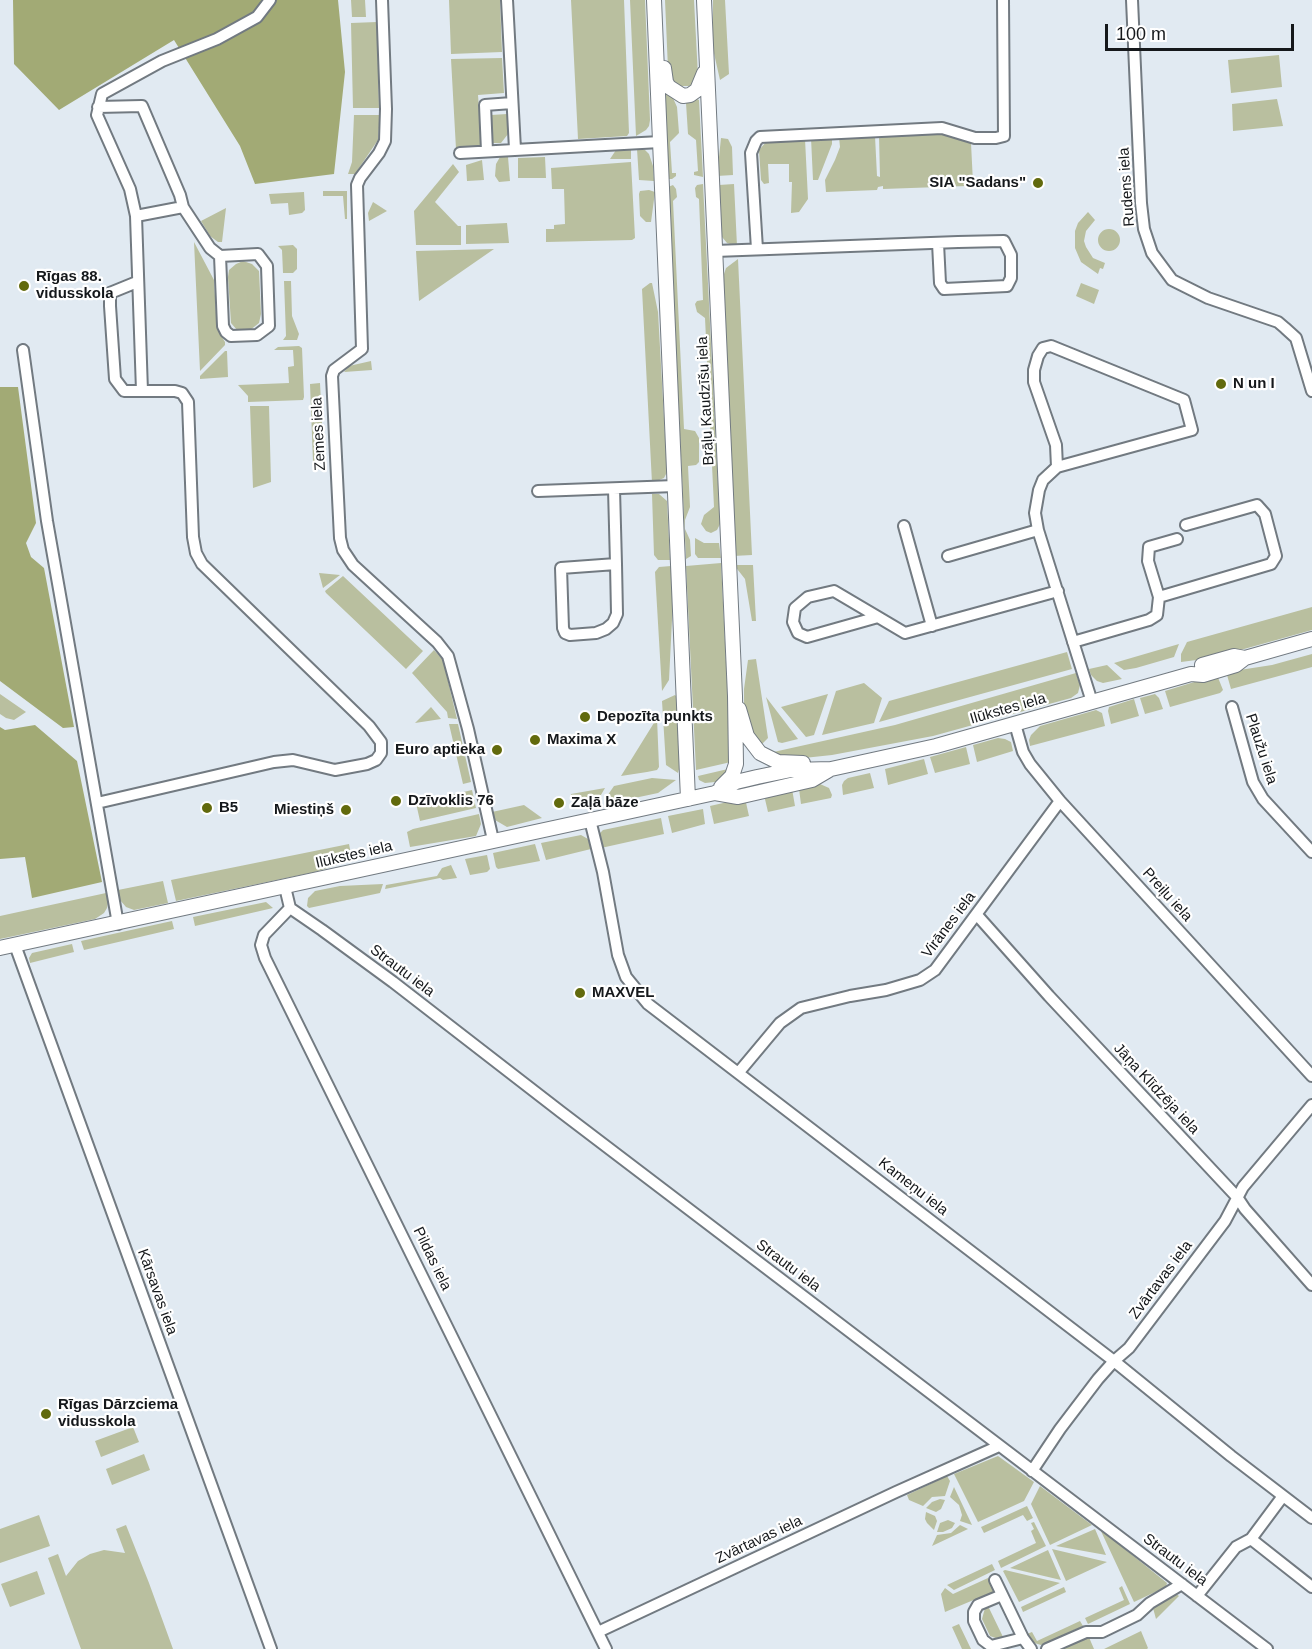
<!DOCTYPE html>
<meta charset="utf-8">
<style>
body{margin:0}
#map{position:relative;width:1312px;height:1649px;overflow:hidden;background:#e1eaf2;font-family:Arial,sans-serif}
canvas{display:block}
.scale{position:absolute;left:1105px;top:24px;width:189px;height:27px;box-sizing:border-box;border:3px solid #15181b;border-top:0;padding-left:8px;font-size:18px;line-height:21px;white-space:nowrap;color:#15181b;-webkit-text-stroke:4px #fff;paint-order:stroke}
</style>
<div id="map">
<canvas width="1312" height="1649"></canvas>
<div class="scale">100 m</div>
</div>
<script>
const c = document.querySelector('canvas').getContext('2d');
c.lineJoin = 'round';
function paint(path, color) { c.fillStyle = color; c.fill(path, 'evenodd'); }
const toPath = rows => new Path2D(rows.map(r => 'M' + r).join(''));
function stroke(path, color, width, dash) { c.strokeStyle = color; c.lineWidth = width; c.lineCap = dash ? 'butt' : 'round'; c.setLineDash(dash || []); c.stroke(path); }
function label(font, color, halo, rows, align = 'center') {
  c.font = font + ' Arial,sans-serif'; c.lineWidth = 4.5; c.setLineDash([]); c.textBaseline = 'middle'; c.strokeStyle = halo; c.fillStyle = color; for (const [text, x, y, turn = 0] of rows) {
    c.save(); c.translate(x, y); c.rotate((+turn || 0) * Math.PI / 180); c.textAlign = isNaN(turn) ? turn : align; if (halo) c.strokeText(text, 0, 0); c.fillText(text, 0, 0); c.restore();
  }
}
paint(toPath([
 [351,0,365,0,366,17,352,17],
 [449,0,500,0,502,52,451,54],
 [571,0,624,0,629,133,627,136,578,139],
 [630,0,645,0,650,120,649,126,646,130,636,136],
 [665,0,694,0,698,76,693,84,689,86,678,86,670,76,668,69],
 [713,0,725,0,729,74,720,80,713,49],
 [377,22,379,108,353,108,351,23],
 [1279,55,1282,87,1231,93,1228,60],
 [502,58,504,93,478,95,482,147,456,149,451,59],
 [665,91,673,98,677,107,679,133,670,142,672,173,676,173,676,176,672,179,667,179,663,92],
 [697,99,699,100,703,177,694,175,694,172,698,171,696,140,688,134,686,103],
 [1277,99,1283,126,1233,131,1232,104],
 [507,114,508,134,501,143,493,143,491,115],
 [354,115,380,115,378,140,355,174,348,174,352,162],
 [940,133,971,143,973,183,967,186,883,189,883,186,878,187,877,190,826,192,825,180,835,160,840,147,839,137,875,136,877,176,880,177,879,136],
 [832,137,832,144,818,180,813,180,811,138],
 [721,138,728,139,732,147,733,175,717,176],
 [805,139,808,199,799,212,791,213,792,182,789,182,789,164,768,164,769,183,764,184,761,180,759,150,766,142],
 [631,149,631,159,610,159,616,150],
 [637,149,645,150,649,154,653,166,654,181,639,180],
 [500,157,508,157,510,181,499,182,495,176,496,164],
 [545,157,546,178,518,178,518,158],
 [482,160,484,180,467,181,466,165],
 [631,162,635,238,632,240,546,242,546,229,554,229,554,225,565,224,564,189,552,189,551,168],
 [453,164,459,172,435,202,458,226,461,226,461,245,416,245,414,211],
 [703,184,720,524,717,530,711,533,706,531,701,524,704,515,714,507,705,318,697,312,695,304,697,301,703,300,699,199,696,197,695,188,697,185],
 [734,184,737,246,727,243,722,237,719,185],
 [673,185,676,189,677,197,673,201,684,429,695,431,699,438,699,462,696,465,688,466,690,507,685,520,685,529,690,540,691,556,686,559,668,187],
 [649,190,655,192,651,222,646,222,640,216,639,194,640,191],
 [323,191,347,191,347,219,345,219,343,196,323,196],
 [304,192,305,210,302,213,289,215,288,203,271,204,269,194],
 [373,202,387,211,369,221,368,213],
 [226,208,222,242,218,242,210,236,201,221],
 [1088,212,1095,220,1086,231,1084,241,1086,247,1093,258,1105,263,1103,269,1100,268,1098,274,1081,262,1075,248,1075,231,1078,223],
 [507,223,509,243,466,244,466,225],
 '1098 240a11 11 0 1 1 22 0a11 11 0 1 1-22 0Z',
 [194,242,214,280,217,329,225,342,225,345,200,371],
 [293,245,297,249,297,269,293,273,283,273,282,250,278,246],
 [494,249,419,301,416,251],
 [738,259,752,555,733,556,723,277,726,268],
 [243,261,252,264,259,271,261,314,259,323,254,327,250,330,241,331,237,330,231,323,228,277,229,270,236,264],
 [284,281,291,281,292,316,299,334,297,340,283,340,286,336],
 [650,283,652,283,658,312,667,472,664,478,652,483,642,289],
 [1081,283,1099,290,1094,304,1076,296],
 [299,346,302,348,304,397,303,400,248,402,248,396,238,385,289,383,288,367,294,366,293,350,274,350,278,347],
 [225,351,227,351,228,377,200,379,200,376],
 [371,361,372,370,344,372,349,366],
 [320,383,324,461,313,461,310,384],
 [250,406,269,406,271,482,253,488],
 [652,494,659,494,667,501,670,560,658,560,654,555],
 [695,538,704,543,719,543,721,558,698,558,695,554],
 [721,563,731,762,696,770,686,566],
 [734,565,753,565,756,621,752,621,745,579],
 [671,566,673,600,669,680,662,691,655,572,659,567],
 [319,573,340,575,323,588],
 [343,576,423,651,406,669,326,593,325,591],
 [1312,607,1312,630,1212,658,1181,662,1181,654,1187,642],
 [1179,644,1174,657,1136,668,1124,670,1114,663],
 [434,650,443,660,457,719,448,718,447,712,412,673],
 [1067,652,1072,669,879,722,889,701],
 [1312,654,1312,667,1231,689,1227,675,1233,671,1272,665],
 [756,659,768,738,759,747,755,742,744,705,744,689,748,660],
 [1107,665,1122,679,1103,683,1097,681,1091,675,1089,669],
 [1076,673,1080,685,1078,693,1071,698,933,736,832,755,785,760,769,753,895,725],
 [1217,675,1223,690,1220,693,1170,707,1165,691],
 [864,683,882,698,874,723,822,735,836,691],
 [0,694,26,712,14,720,6,718,0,714],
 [828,694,814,735,806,737,781,707],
 [1155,694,1159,698,1163,709,1145,714,1140,698],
 [675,695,678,698,681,762,678,773,666,765,662,701],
 [766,697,798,739,782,743,778,742],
 [1134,699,1139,716,1111,724,1108,711,1109,707],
 [431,707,441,719,415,723],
 [1096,710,1102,713,1105,726,1030,746,1029,740,1031,735,1040,726],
 [657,718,659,767,657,770,647,772,621,776],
 [449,724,458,724,471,782,463,784],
 [998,738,1005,739,1011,742,1013,751,977,762,973,745],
 [966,747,970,764,935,773,930,757],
 [924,759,928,774,888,785,885,769],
 [728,769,722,778,715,782,705,783,699,780,698,776],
 [870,773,874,788,843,795,842,785,844,781,848,778],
 [652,778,676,780,658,793,606,804,605,799,614,786],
 [820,784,829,788,832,795,831,798,801,804,799,789],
 [605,788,598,800,573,805,571,794],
 [792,789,795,806,768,812,764,795],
 [472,790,476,808,420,821,416,803],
 [745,798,749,816,714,824,710,806],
 [524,805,542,818,507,827,495,820,492,812],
 [703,809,705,824,672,833,668,816],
 [479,814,481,824,476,836,410,847,407,832,413,829],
 [661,818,664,834,601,848,598,835,603,830],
 [581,835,588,839,591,849,546,860,541,843],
 [349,844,352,860,315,872,176,901,171,880],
 [535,844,540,861,498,869,496,867,493,853],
 [487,855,490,869,487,872,470,875,465,859],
 [451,865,457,878,443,880,440,878,385,889,386,885,437,876,442,868],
 [163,881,168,903,134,910,126,907,120,900,118,890],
 [383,884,380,893,309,908,307,906,308,898,315,891,340,886],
 [106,893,108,903,107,908,104,913,95,919,0,939,0,916],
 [266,902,273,908,195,926,193,917],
 [172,921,174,929,84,950,81,941],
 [72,944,74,952,30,963,29,958,32,953],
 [133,1427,139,1442,101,1457,95,1441],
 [144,1454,150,1470,112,1485,106,1469],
 [998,1456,1034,1482,1024,1501,978,1522,954,1474],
 [947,1476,950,1481,945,1496,932,1497,923,1506,909,1500,907,1495],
 [1040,1486,1092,1525,1050,1545,1031,1504],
 [954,1487,972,1525,960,1521,962,1515,959,1505,950,1497],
 [940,1499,945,1500,941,1509,936,1512,926,1508,932,1502],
 [1027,1506,1033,1518,1027,1521,1023,1515,984,1533,981,1527],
 [926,1512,935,1516,937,1521,934,1530,927,1523,925,1519],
 [39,1515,50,1546,0,1563,0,1529],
 [948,1520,955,1523,952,1528,943,1532,937,1532,940,1523],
 [1034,1522,1046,1546,1001,1568,998,1561,1036,1543,1031,1531,1034,1529,1031,1523],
 [126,1525,149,1583,173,1649,81,1649,48,1558,58,1554,66,1576,78,1561,90,1554,104,1550,125,1553,116,1529],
 [960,1525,968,1529,932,1546,937,1535,951,1533],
 [1095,1529,1106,1555,1056,1546],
 [1100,1529,1167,1583,1166,1587,1134,1602],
 [1052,1549,1107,1562,1066,1581],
 [1048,1550,1061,1580,1010,1568],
 [992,1564,995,1570,954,1590,947,1585],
 [1005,1570,1060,1583,1019,1602,1003,1571],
 [37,1571,45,1594,10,1607,1,1584],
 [988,1578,995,1591,945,1612,941,1594,945,1588,953,1594],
 [1122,1586,1130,1604,1088,1624,1085,1618,1124,1600,1119,1588],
 [1064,1587,1066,1592,1023,1612,1021,1607],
 [1175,1593,1179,1596,1156,1619,1153,1608],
 [985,1608,989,1608,1003,1637,1001,1640,990,1636,982,1619],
 [1080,1621,1083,1626,1041,1645,1031,1642,1027,1634,1032,1632,1037,1641],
 [959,1624,971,1649,962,1649,952,1627],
 [1141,1631,1148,1648,1147,1649,1104,1649],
 [1088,1635,1094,1649,1059,1649]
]), '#b9bf9f');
paint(toPath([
 [13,0,338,0,345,72,334,174,255,184,240,146,174,40,59,110,14,64],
 [0,387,18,387,36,523,26,543,31,557,44,568,74,727,63,728,0,681],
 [35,725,77,761,102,882,32,898,25,857,0,859,0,727,5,730]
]), '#a2aa75');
const street = toPath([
 [382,0,386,109,385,141,379,153,360,178,357,185,362,349,334,370,332,376,340,538,343,550,353,565,437,642,448,656,468,729,493,840],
 [507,0,515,149],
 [1132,0,1141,203,1144,229,1152,253,1172,280,1208,298,1278,322,1285,328,1296,338,1312,391],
 [98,107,142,106,180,195,183,207],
 [487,151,485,105,512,103],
 [460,153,660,142],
 [136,216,183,207,210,248,220,256,223,326,226,332,231,336,257,335,269,326,267,266,258,254,220,256],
 [757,249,751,153,756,141,760,137,942,128,975,138,996,138,1004,136,1003,0],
 [715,251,958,242,1004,241,1011,255,1011,278,1007,286,944,289,940,283,938,243],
 [137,282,110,293,110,306,115,379,124,391,142,391],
 [23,350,47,521,118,924],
 [1057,467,1056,445,1034,382,1034,370,1038,356,1043,348,1051,346,1184,400,1192,430,1057,467,1043,480,1039,490,1035,513,1038,530,1092,702],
 [614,489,616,564,617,614,613,623,606,629,596,633,570,635,565,633,563,628,561,568,616,564],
 [538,491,675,486],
 [904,526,932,626],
 [948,556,1038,530],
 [1159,597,1148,561,1149,547,1177,539],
 [878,617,807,637,798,633,793,622,795,608,808,597,834,591,878,617,905,633,1058,591],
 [1073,642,1149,620,1157,615,1159,597,1271,564,1276,556,1265,514,1257,505,1186,525],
 [1232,707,1253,782,1263,799,1312,852],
 [1015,724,1023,752,1030,764,1060,801,1312,1076],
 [97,803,274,762,293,760,335,770,367,764,376,760,381,753,381,742,369,726,202,564,196,553,193,537,188,402,182,393,175,391,142,391,136,216,130,189,97,115,102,94,162,61,217,39,257,17,270,0],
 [590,820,603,872,618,955,626,977,648,1004,1114,1361,1231,1456,1312,1518],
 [285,887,290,908],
 [290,908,322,930,393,982,561,1112,1267,1649],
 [290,908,264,935,261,945,265,958,606,1649],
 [977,915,1049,996,1237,1197,1245,1209,1312,1285],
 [15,945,271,1649],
 [739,1072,780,1023,801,1008,850,996,886,990,920,980,935,970,1060,801],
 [1032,1471,1060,1429,1098,1379,1114,1361,1129,1348,1225,1221,1243,1187,1312,1105],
 [1251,1539,1312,1587],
 [995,1580,1023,1638,1031,1649],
 [1002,1595,978,1605,974,1612,974,1621,983,1640,991,1646,1023,1638],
 [1197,1596,1236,1547,1251,1539,1283,1496],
 [598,1632,896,1492,999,1446],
 [1047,1649,1086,1632,1102,1632,1137,1615,1150,1603,1182,1584]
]);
const secondary = toPath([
 [654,0,688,799],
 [704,0,735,696,736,764,732,776,721,787],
 [664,68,666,82,669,87,683,96,690,95,697,90,704,73],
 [1202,665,1234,656,1245,658],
 [739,709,747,736,760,753,778,762,803,763],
 [715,793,738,797,812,780,829,770],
 [0,948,715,793,736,782,757,777,791,770,831,769,936,746,1191,674,1203,675,1236,665,1245,658,1312,639]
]);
stroke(street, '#727a81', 14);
stroke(secondary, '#727a81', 16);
stroke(street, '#fff', 10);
stroke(secondary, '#fff', 14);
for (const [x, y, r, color] of [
 [1038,183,6,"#626a0d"],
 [24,286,6,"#626a0d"],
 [1221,384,6,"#626a0d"],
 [585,717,6,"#626a0d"],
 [535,740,6,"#626a0d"],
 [497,750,6,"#626a0d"],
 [396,801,6,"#626a0d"],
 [559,803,6,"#626a0d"],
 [207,808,6,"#626a0d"],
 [346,810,6,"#626a0d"],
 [580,993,6,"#626a0d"],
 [46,1414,6,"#626a0d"]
]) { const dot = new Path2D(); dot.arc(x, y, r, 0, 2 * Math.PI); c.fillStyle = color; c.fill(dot); stroke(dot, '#fff', 2); }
label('bold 15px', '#15181b', '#fff', [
 ["SIA \"Sadans\"",1026,183,"right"],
 ["Rīgas 88.",36,277],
 ["vidusskola",36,294],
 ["N un I",1233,384],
 ["Depozīta punkts",597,717],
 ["Maxima X",547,740],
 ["Euro aptieka",485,750,"right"],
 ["Dzīvoklis 76",408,801],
 ["Zaļā bāze",571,803],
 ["B5",219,808],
 ["Miestiņš",334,810,"right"],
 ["MAXVEL",592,993],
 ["Rīgas Dārzciema",58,1405],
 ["vidusskola",58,1422]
], 'left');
label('15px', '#15181b', '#fff', [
 ["Rudens iela",1127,187,-94],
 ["Brāļu Kaudzīšu iela",706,401,-93],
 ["Zemes iela",319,434,-93],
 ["Ilūkstes iela",1008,709,-16],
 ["Plaužu iela",1261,749,72],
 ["Ilūkstes iela",354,855,-13],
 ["Preiļu iela",1167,895,48],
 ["Virānes iela",949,925,-53],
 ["Strautu iela",402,971,37],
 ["Jāņa Klīdzēja iela",1156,1089,47],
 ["Kameņu iela",913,1187,38],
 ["Pildas iela",432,1259,64],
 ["Strautu iela",788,1266,37],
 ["Zvārtavas iela",1161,1280,-53],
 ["Kārsavas iela",157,1292,70],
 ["Zvārtavas iela",759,1540,-25],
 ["Strautu iela",1175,1560,37]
]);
</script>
